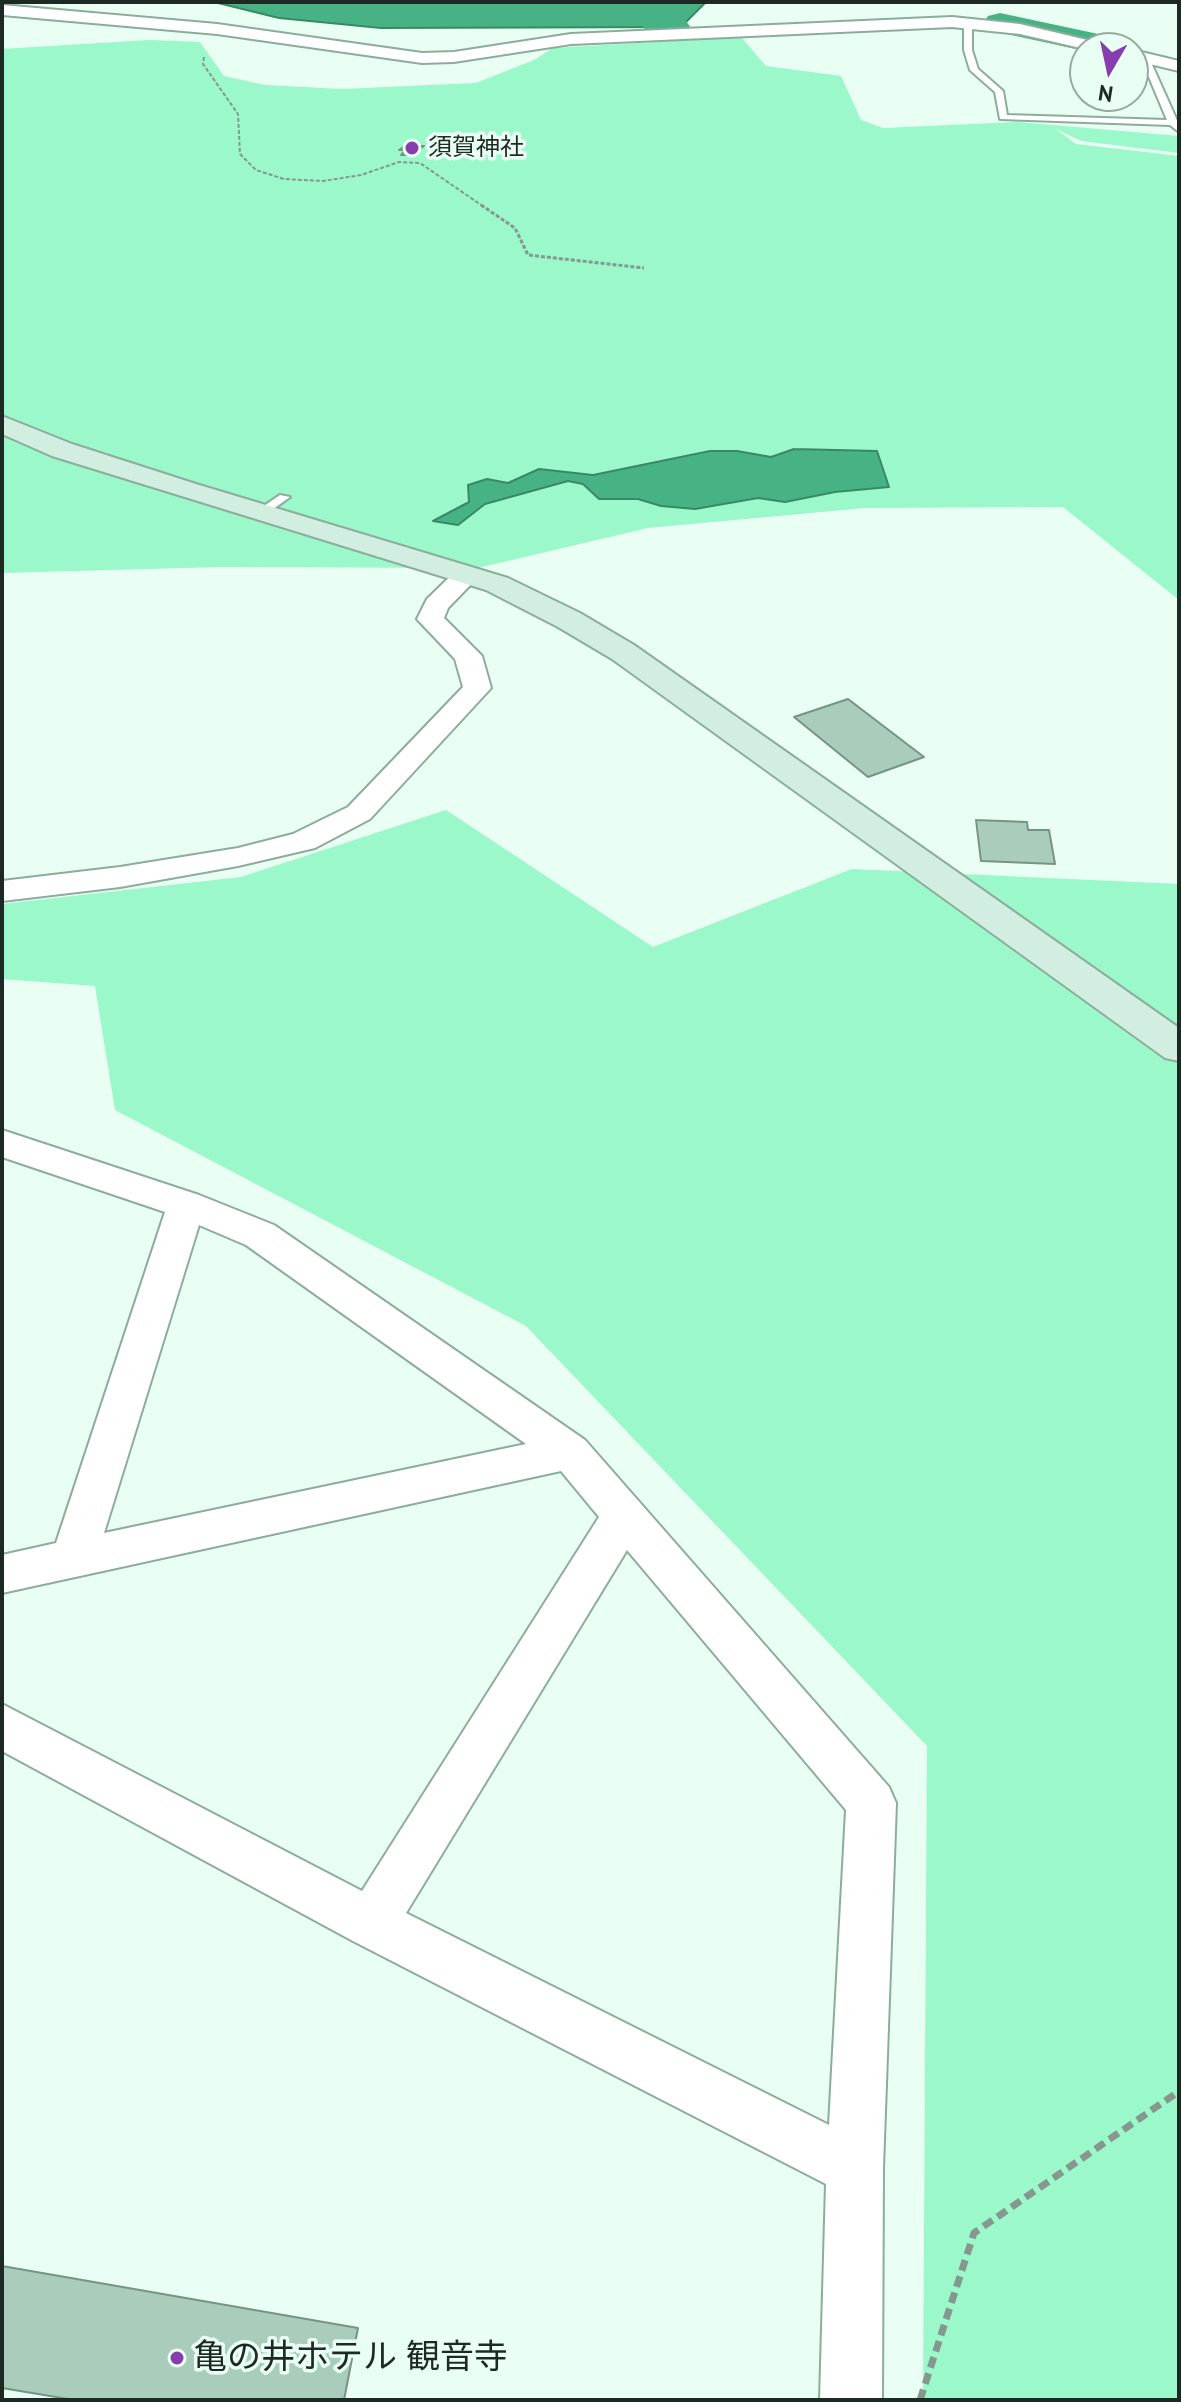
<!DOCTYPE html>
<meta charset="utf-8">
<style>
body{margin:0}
#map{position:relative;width:1181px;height:2402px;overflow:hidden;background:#eafff3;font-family:"PT Sans",sans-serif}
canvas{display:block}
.frame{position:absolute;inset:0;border:4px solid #1d2a23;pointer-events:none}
.north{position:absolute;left:1069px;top:32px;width:80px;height:80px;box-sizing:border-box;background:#eafff3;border:2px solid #98aaa0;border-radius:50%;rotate:189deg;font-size:22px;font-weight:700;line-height:32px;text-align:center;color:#1d2a23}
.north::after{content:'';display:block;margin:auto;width:28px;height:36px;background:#873dae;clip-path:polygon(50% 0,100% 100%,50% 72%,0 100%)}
</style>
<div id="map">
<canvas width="1181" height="2402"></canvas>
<div class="frame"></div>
<div class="north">N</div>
</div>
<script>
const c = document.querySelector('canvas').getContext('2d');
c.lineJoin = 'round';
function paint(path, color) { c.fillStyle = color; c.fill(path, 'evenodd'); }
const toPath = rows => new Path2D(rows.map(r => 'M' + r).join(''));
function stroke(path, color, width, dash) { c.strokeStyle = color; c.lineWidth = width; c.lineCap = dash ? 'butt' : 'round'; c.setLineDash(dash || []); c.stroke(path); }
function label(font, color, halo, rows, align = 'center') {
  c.font = font + ' "PT Sans","Noto Sans JP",sans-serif'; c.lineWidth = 7; c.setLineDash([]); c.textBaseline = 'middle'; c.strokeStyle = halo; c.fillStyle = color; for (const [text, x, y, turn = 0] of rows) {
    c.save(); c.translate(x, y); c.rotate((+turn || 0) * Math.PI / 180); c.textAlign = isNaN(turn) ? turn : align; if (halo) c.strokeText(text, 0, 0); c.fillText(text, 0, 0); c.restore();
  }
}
paint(toPath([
 [741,37,766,66,841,76,861,120,883,128,1018,122,1179,136,1179,153,1081,141,1056,129,1076,144,1179,156,1179,600,1063,507,865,508,648,528,478,568,220,567,2,573,2,49,149,40,200,42,224,76,265,85,342,89,476,83,534,60,553,48],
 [446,810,653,947,852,869,1179,884,1179,2400,923,2400,927,1746,526,1326,115,1110,95,986,2,979,2,904,241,877]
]), '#9af8ca');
const water = toPath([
 [214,2,377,3,706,2,681,27,381,28,279,18,214,2],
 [794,449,877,451,889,487,835,492,785,502,758,498,695,509,661,506,638,499,599,499,583,484,568,481,485,504,458,525,433,521,469,502,468,485,487,479,508,483,539,469,593,475,710,451,737,451,771,457,794,449]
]);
paint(water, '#47b283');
stroke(water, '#3a8966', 2);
paint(toPath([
 [1000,13,1131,41,1136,48,1133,53,1133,48,1085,48,1085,51,988,30,983,23,988,16,1000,13],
 [658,14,686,21,691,28,686,35,674,38,646,31,641,24,646,17,658,14]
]), '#47b283');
const building = toPath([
 [409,143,419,144,417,146,424,146,411,155,401,155,405,150,399,150,409,143],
 [848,699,924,757,868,777,794,717,848,699],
 [976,820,1027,822,1028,830,1049,830,1055,864,981,861,976,820],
 [2,2266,358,2328,344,2400,74,2400,2,2388,2,2266]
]);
paint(building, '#aaccba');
stroke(building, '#759584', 2);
const lane = toPath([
 [968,21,972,23,972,50,978,69,1003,91,1007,115,1167,120,1141,58,1145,56,1149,58,1179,125,1179,132,1170,125,1000,119,995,92,970,70,964,50,964,23,968,21],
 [280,495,290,497,266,514,258,514,258,510,280,495]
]);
const street = toPath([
 [2,5,217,24,422,53,454,52,571,34,952,17,1020,24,1108,45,1110,48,1085,49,1020,34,952,27,571,44,454,62,422,63,217,34,2,15,2,5],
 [1133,50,1179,61,1179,71,1133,60,1133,50],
 [467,567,476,569,480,575,448,608,444,618,482,656,491,688,370,819,315,848,238,866,120,887,2,901,2,881,120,867,238,848,293,834,348,807,463,687,455,659,417,619,427,599,458,569,467,567],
 [2,1130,199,1195,274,1225,585,1440,889,1787,896,1803,883,2168,882,2400,820,2400,826,2184,353,1941,2,1751,2,1704,362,1891,599,1517,561,1471,2,1593,2,1555,56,1543,165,1212,2,1157,2,1130],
 [199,1225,246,1245,526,1444,104,1533,199,1225],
 [627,1550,846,1810,829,2125,406,1913,627,1550]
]);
const secondary = toPath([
 [2,416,72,444,196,484,508,578,580,613,634,645,1179,1028,1179,1061,1165,1058,612,659,558,627,486,590,52,456,2,434,2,416]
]);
stroke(lane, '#8cad9b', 4);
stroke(street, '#8cad9b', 4);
stroke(secondary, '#8cad9b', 4);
stroke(toPath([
 [204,57,203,64,238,114,240,154,256,170,284,179,323,181,361,175,399,162,420,163,484,207]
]), '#86988e', 2, [4, 2]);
stroke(toPath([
 [481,205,515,228,528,255,644,268]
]), '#86988e', 3, [4, 2]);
stroke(toPath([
 [920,2400,974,2233,1175,2094,1179,2096]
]), '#86988e', 7, [11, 6]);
paint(lane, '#fff');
paint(street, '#fff');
paint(secondary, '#d1eee0');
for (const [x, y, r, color] of [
 [412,148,8,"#873dae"],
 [177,2358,8,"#873dae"]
]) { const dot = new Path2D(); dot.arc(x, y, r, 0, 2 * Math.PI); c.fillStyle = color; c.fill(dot); stroke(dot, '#eafff3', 3); }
label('24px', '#1d2a23', '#eafff3', [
 ["須賀神社",428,148]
], 'left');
label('34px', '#1d2a23', '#eafff3', [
 ["亀の井ホテル 観音寺",193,2358]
], 'left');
</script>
